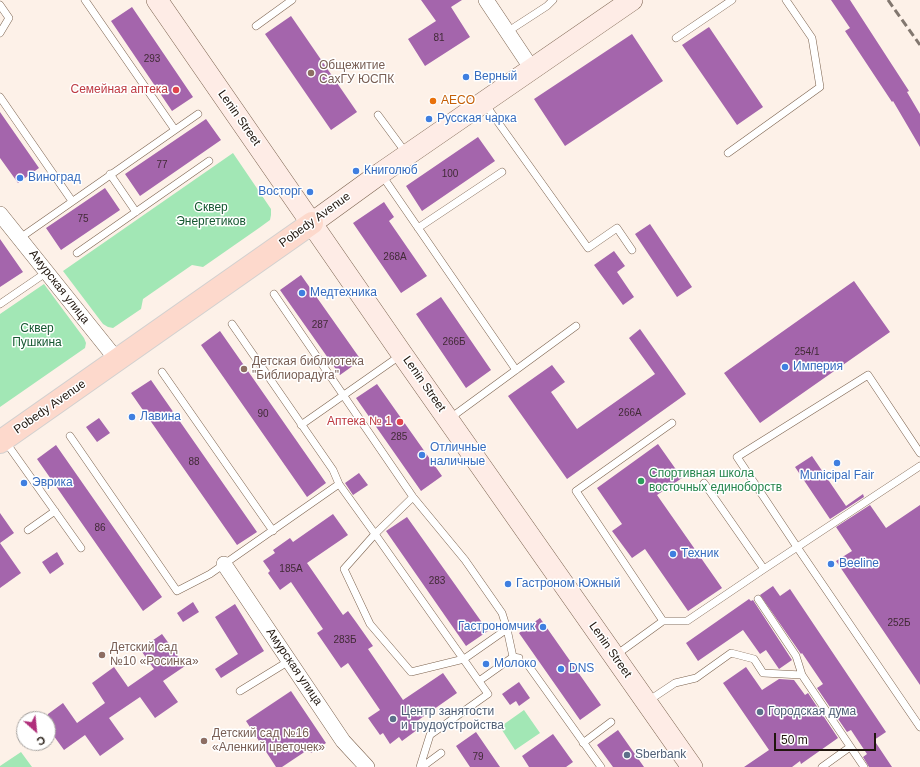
<!DOCTYPE html>
<meta charset="utf-8">
<style>
body{margin:0}
#map{position:relative;width:920px;height:767px;overflow:hidden;background:#fdf1e8;font-family:Arial,sans-serif}
canvas{display:block}
.north{position:absolute;left:16px;top:711px;width:40px;height:40px;box-sizing:border-box;background:#fff;border:1px solid #a6a29f;border-radius:50%;rotate:153deg;font-size:11px;font-weight:700;line-height:16px;text-align:center;color:#20160e}
.north::after{content:'';display:block;margin:auto;width:14px;height:18px;background:#b02f7b;clip-path:polygon(50% 0,100% 100%,50% 72%,0 100%)}
.scale{position:absolute;left:774px;top:733px;width:102px;height:18px;box-sizing:border-box;border:2px solid #20160e;border-top:0;padding-left:5px;font-size:12px;line-height:14px;white-space:nowrap;color:#20160e;-webkit-text-stroke:3px #fff;paint-order:stroke}
</style>
<div id="map">
<canvas width="920" height="767"></canvas>
<div class="north">С</div>
<div class="scale">50 m</div>
</div>
<script>
const c = document.querySelector('canvas').getContext('2d');
c.lineJoin = 'round';
function paint(path, color) { c.fillStyle = color; c.fill(path, 'evenodd'); }
const toPath = rows => new Path2D(rows.map(r => 'M' + r).join(''));
function stroke(path, color, width, dash) { c.strokeStyle = color; c.lineWidth = width; c.lineCap = dash ? 'butt' : 'round'; c.setLineDash(dash || []); c.stroke(path); }
function label(font, color, halo, rows, align = 'center') {
  c.font = font + ' Arial,sans-serif'; c.lineWidth = 3; c.setLineDash([]); c.textBaseline = 'middle'; c.strokeStyle = halo; c.fillStyle = color; for (const [text, x, y, turn = 0] of rows) {
    c.save(); c.translate(x, y); c.rotate((+turn || 0) * Math.PI / 180); c.textAlign = isNaN(turn) ? turn : align; if (halo) c.strokeText(text, 0, 0); c.fillText(text, 0, 0); c.restore();
  }
}
paint(toPath([
 [233,153,271,209,271,215,270,220,259,228,203,267,192,265,143,299,141,309,113,328,108,327,103,324,63,271],
 [44,284,84,338,86,343,85,348,0,407,0,314],
 [524,710,540,733,515,750,500,727],
 [21,752,32,767,0,767,0,766]
]), '#a2e7b5');
paint(toPath([
 [421,0,462,0,451,7,470,37,425,66,408,39,436,21],
 [831,0,850,0,909,91,907,92,920,114,920,147,893,101,892,102,845,31,850,28],
 [132,7,193,97,172,111,111,21],
 [291,16,357,112,331,130,265,34],
 [709,27,763,107,737,125,682,45],
 [632,34,663,81,565,146,534,99],
 [0,112,39,168,18,183,0,158],
 [206,119,221,140,140,196,125,174],
 [478,137,495,161,422,211,406,186],
 [105,188,120,210,61,250,46,228],
 [384,202,394,217,389,221,427,276,401,293,353,223],
 [650,224,692,287,677,297,635,234],
 [0,239,23,272,0,287],
 [614,251,625,266,617,272,634,297,623,305,594,265],
 [301,275,361,360,340,375,280,290],
 [854,281,890,332,760,423,724,373],
 [441,297,491,370,466,388,416,314],
 [640,329,686,394,567,479,508,396,552,365,565,382,551,392,577,429,655,374,629,338],
 [220,331,326,483,307,497,201,345],
 [151,380,257,532,237,545,131,393],
 [377,384,442,476,421,491,356,398],
 [99,418,110,433,97,442,86,427],
 [658,444,682,478,657,495,722,588,688,611,645,549,632,558,612,531,622,524,597,488],
 [56,445,162,597,143,611,37,459],
 [812,456,846,506,863,494,864,497,830,519,795,467],
 [359,473,368,485,353,495,345,483],
 [870,505,886,528,920,505,920,685,836,561,852,551,836,527],
 [0,513,14,533,0,543,21,573,0,588],
 [333,514,348,535,307,563,343,615,348,611,356,622,373,646,368,649,403,700,443,673,457,693,417,721,421,727,402,741,399,737,390,744,383,733,380,735,368,718,380,710,348,663,341,668,317,633,323,629,291,582,280,590,268,573,270,571,263,561,275,553,273,550,290,538,293,542],
 [407,517,488,631,466,646,386,531],
 [57,552,64,564,50,574,42,562],
 [773,586,780,596,790,589,886,732,874,740,892,767,869,767,863,757,867,754,851,730,847,732,817,688,823,684,802,653,801,654,760,595],
 [749,599,751,601,753,600,792,660,779,669,766,650,760,654,743,630,698,661,686,643],
 [193,602,199,612,183,622,177,613],
 [235,604,264,651,221,678,215,669,238,654,215,617],
 [540,618,601,705,580,720,519,633],
 [162,634,185,666,163,681,178,702,155,718,140,697,109,718,124,739,100,756,85,735,64,750,48,728,48,714,63,703,77,723,105,703,92,683,114,667,128,687,154,669,140,649],
 [746,667,762,690,779,679,794,680,805,695,808,693,838,738,801,764,800,761,792,767,744,767,769,750,723,683],
 [519,682,530,698,519,706,516,701,510,705,502,694],
 [291,691,326,743,311,753,309,749,282,767,276,767,246,721],
 [618,730,644,767,613,767,597,745],
 [476,732,500,767,470,767,456,746],
 [553,734,573,762,566,767,529,767,522,756]
]), '#a465ac');
const service = toPath([
 [0,5,9,18,0,33],
 [256,26,292,0],
 [507,32,547,6,553,0],
 [676,38,732,0],
 [0,97,72,201],
 [485,104,588,248,617,228,632,250],
 [378,115,406,153],
 [175,130,198,114],
 [728,153,820,87,812,38,786,0],
 [110,174,136,212],
 [381,174,516,370],
 [418,228,502,172],
 [20,238,175,130,85,0],
 [77,253,209,161],
 [274,294,413,497,465,560,502,613,507,629,513,657],
 [0,304,47,272],
 [232,324,333,470,339,484,375,534,488,694,430,735,420,767],
 [162,372,273,531],
 [449,419,576,326],
 [301,425,401,355],
 [70,436,177,591,210,574,339,484],
 [5,441,81,548],
 [920,453,868,375,737,457,797,547,920,727],
 [704,483,764,569],
 [413,497,375,534,344,569,370,624,411,672,464,659,507,629],
 [28,530,55,511],
 [758,599,796,656,802,675,864,767],
 [663,621,576,491,672,423],
 [616,655,663,621,687,621,764,569,920,466],
 [528,665,601,767],
 [479,681,513,657,519,658],
 [240,691,289,661],
 [648,701,675,683,696,678,731,653,754,659,763,673,802,675],
 [583,743,611,722],
 [422,767,441,753],
 [822,767,850,747]
]);
const minor = toPath([
 [486,0,532,69],
 [0,214,117,360],
 [224,564,343,741,367,767]
]);
const secondary = toPath([
 [157,0,402,354,692,767],
 [312,223,381,173,632,0]
]);
const primary = toPath([
 [0,442,312,223]
]);
stroke(service, '#7c634f', 8);
stroke(minor, '#7c634f', 16);
stroke(secondary, '#7c634f', 22);
stroke(primary, '#d2d0cf', 24);
stroke(service, '#fff', 7);
stroke(minor, '#fff', 15);
stroke(secondary, '#feece6', 21);
stroke(primary, '#fdd9cc', 22);
stroke(toPath([
 [888,0,920,45]
]), '#82776f', 3, [8, 4]);
for (const [x, y, r, color] of [
 [311,73,4,"#8d6e63"],
 [466,77,4,"#3f7fe0"],
 [176,90,4,"#e0444e"],
 [433,101,4,"#e8710a"],
 [429,119,4,"#3f7fe0"],
 [356,171,4,"#3f7fe0"],
 [20,178,4,"#3f7fe0"],
 [310,192,4,"#3f7fe0"],
 [302,293,4,"#3f7fe0"],
 [785,367,4,"#3f7fe0"],
 [244,369,4,"#8d6e63"],
 [132,417,4,"#3f7fe0"],
 [400,422,4,"#e0444e"],
 [422,455,4,"#3f7fe0"],
 [837,463,4,"#3f7fe0"],
 [641,481,4,"#2e9e5b"],
 [24,483,4,"#3f7fe0"],
 [673,554,4,"#3f7fe0"],
 [831,564,4,"#3f7fe0"],
 [508,584,4,"#3f7fe0"],
 [543,627,4,"#3f7fe0"],
 [102,655,4,"#8d6e63"],
 [486,664,4,"#3f7fe0"],
 [561,669,4,"#3f7fe0"],
 [760,712,4,"#5c6f8a"],
 [393,719,4,"#5c6f8a"],
 [204,741,4,"#8d6e63"],
 [627,755,4,"#5c6f8a"]
]) { const dot = new Path2D(); dot.arc(x, y, r, 0, 2 * Math.PI); c.fillStyle = color; c.fill(dot); stroke(dot, '#fff', 1.5); }
label('10px', '#412a36', null, [
 ["81",439,38],
 ["293",152,59],
 ["77",162,165],
 ["100",450,174],
 ["75",83,219],
 ["268А",395,257],
 ["287",320,325],
 ["266Б",454,342],
 ["254/1",807,352],
 ["266А",630,413],
 ["90",263,414],
 ["285",399,437],
 ["88",194,462],
 ["86",100,528],
 ["185А",291,569],
 ["283",437,581],
 ["252Б",899,623],
 ["283Б",345,640],
 ["79",478,757]
]);
label('12px', '#785e54', '#fff', [
 ["Общежитие",319,66],
 ["СахГУ ЮСПК",319,80],
 ["Детская библиотека",252,362],
 ["\"Библиорадуга\"",252,376],
 ["Детский сад",110,648],
 ["№10 «Росинка»",110,662],
 ["Детский сад №16",212,734],
 ["«Аленкий цветочек»",212,748]
], 'left');
label('12px', '#366cbe', '#fff', [
 ["Верный",474,77],
 ["Русская чарка",437,119],
 ["Книголюб",364,171],
 ["Виноград",28,178],
 ["Восторг",302,192,"right"],
 ["Медтехника",310,293],
 ["Империя",793,367],
 ["Лавина",140,417],
 ["Отличные",430,448],
 ["наличные",430,462],
 ["Municipal Fair",837,476,"center"],
 ["Эврика",32,483],
 ["Техник",681,554],
 ["Beeline",839,564],
 ["Гастроном Южный",516,584],
 ["Гастрономчик",535,627,"right"],
 ["Молоко",494,664],
 ["DNS",569,669]
], 'left');
label('12px', '#be3a42', '#fff', [
 ["Семейная аптека",168,90],
 ["Аптека № 1",392,422]
], 'right');
label('12px', '#c56008', '#fff', [
 ["AECO",441,101]
], 'left');
label('12px', '#20160e', '#fff', [
 ["Lenin Street",239,118,55],
 ["Pobedy Avenue",315,220,-36],
 ["Амурская улица",59,287,52],
 ["Lenin Street",424,384,55],
 ["Pobedy Avenue",50,407,-35],
 ["Lenin Street",610,650,55],
 ["Амурская улица",294,667,56]
]);
label('12px', '#155831', '#fff', [
 ["Сквер",211,208],
 ["Энергетиков",211,222],
 ["Сквер",37,329],
 ["Пушкина",37,343]
]);
label('12px', '#27864d', '#fff', [
 ["Спортивная школа",649,474],
 ["восточных единоборств",649,488]
], 'left');
label('12px', '#4e5e75', '#fff', [
 ["Центр занятости",401,712],
 ["и трудоустройства",401,726],
 ["Городская дума",768,712],
 ["Sberbank",635,755]
], 'left');
</script>
